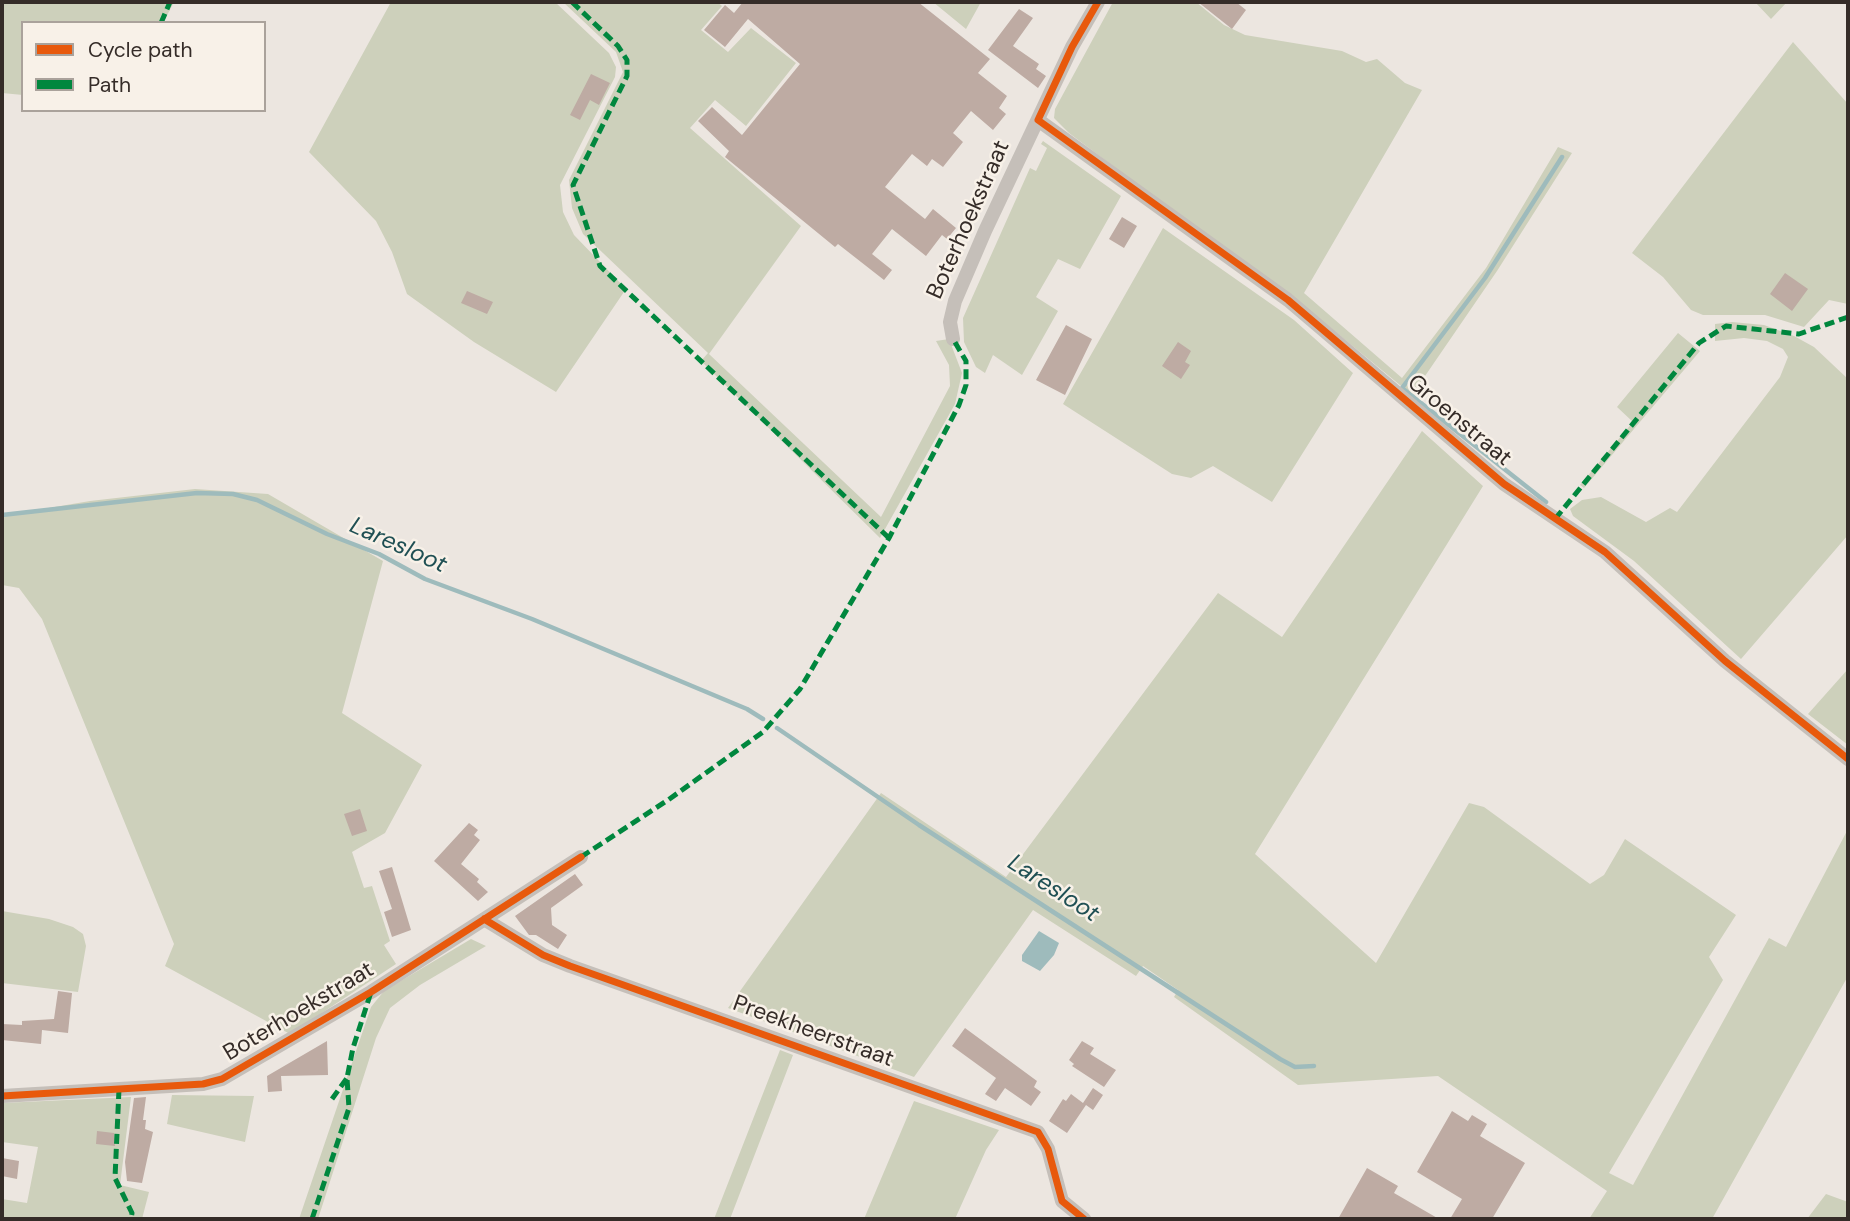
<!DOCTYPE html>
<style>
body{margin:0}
#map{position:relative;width:1850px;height:1221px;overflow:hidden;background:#ece6e0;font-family:"DM Sans",sans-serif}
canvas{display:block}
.frame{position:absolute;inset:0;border:4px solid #352c28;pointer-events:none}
.legend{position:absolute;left:21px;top:21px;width:245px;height:91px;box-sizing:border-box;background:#f8f1e8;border:2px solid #aaa29b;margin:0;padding:9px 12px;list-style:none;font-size:21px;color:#352c28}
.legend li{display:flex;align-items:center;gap:14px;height:35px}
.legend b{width:35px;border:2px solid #aaa29b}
</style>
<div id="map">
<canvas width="1850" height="1221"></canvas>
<div class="frame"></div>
<ul class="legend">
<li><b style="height:9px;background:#e8590c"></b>Cycle path</li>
<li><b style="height:9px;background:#00873e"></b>Path</li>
</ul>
</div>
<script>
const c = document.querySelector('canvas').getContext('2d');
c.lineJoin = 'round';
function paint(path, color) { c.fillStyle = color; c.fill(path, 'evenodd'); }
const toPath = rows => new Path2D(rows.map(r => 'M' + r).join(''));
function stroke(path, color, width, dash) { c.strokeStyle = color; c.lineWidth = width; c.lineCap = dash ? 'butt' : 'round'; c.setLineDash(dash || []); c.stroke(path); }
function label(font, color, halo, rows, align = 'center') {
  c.font = font + ' "DM Sans",sans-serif'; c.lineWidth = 5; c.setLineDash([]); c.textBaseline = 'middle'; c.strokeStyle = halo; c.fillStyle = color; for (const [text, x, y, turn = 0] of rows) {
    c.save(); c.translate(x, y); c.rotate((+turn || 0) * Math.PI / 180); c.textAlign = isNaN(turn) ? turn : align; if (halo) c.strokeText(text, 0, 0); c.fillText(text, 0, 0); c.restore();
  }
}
paint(toPath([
 [2,2,174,2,163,23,23,23,23,95,2,93],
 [391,2,555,2,609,53,616,67,615,77,560,185,563,212,574,235,626,289,556,392,474,342,407,294,392,252,376,221,309,152],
 [563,2,717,2,722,6,701,30,728,52,751,28,796,63,746,126,715,100,690,128,801,226,709,354,881,517,950,386,949,365,936,341,949,339,962,373,955,404,880,538,701,361,708,353,583,234,572,208,569,180,623,72,616,52],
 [933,2,981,2,966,29],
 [1113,2,1196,2,1224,25,1245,35,1342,51,1366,62,1377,59,1405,83,1422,90,1304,293,1402,378,1486,268,1558,147,1572,153,1497,271,1412,395,1286,291,1161,202,1069,133,1054,118,1055,109],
 [1755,2,1787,2,1771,19],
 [1793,42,1848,104,1848,304,1829,300,1804,327,1765,315,1703,315,1691,310,1663,277,1632,253],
 [1043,141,1121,196,1080,269,1058,259,1036,297,1058,311,1022,375,993,355,985,373,976,367,964,342,963,318,1030,168,1036,171,1047,148,1041,144],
 [1163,228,1294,320,1353,373,1272,502,1213,466,1191,478,1172,474,1063,404],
 [1732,322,1764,325,1794,336,1814,347,1848,379,1848,535,1741,659,1634,561,1573,516,1570,509,1582,500,1601,497,1646,522,1670,508,1677,512,1780,377,1788,357,1783,349,1767,341,1744,338,1715,341,1715,324],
 [1678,333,1700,351,1584,488,1580,485,1633,422,1617,407],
 [1422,431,1483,486,1255,854,1376,963,1469,803,1484,807,1590,884,1604,875,1625,839,1736,915,1709,957,1723,980,1609,1173,1633,1185,1769,938,1786,947,1848,829,1848,976,1712,1219,1589,1219,1607,1191,1438,1076,1298,1085,1174,997,1178,990,1143,966,1136,976,1033,910,914,1077,728,1008,881,793,1006,877,1218,593,1282,637],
 [195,489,268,494,383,561,342,713,422,765,385,833,352,852,364,888,372,886,390,941,384,945,396,964,290,1034,165,966,174,944,42,619,19,588,2,585,2,519,7,515,90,501],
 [1848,669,1848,745,1808,714],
 [2,911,49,919,73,927,83,934,86,946,78,992,2,983],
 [471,939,486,946,420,985,390,1008,376,1038,318,1219,299,1219,371,1007,384,991],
 [780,1050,793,1055,730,1219,714,1219],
 [172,1095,254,1096,245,1142,167,1124],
 [131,1097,120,1185,149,1192,142,1219,2,1219,2,1199,27,1203,38,1147,2,1142,2,1103],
 [914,1101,999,1130,986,1150,955,1219,864,1219],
 [1826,1194,1848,1202,1848,1219,1807,1219]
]), '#cdd0bb');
paint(toPath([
 [1039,931,1059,943,1054,955,1040,971,1022,961,1022,955]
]), '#9ebbbc');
stroke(toPath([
 [1546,502,1402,388,1485,278,1562,157],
 [2,515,197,493,233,494,257,500,327,534,379,554,425,579,532,619,747,709,763,719],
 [777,728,919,825,1280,1059,1295,1067,1314,1066]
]), '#9ebbbc', 4.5);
paint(toPath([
 [743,2,918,2,990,59,978,73,1007,96,999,108,1006,114,993,130,971,111,953,133,963,142,943,167,932,159,927,166,912,154,885,187,925,219,933,209,956,228,947,239,942,235,926,256,892,229,872,254,892,270,884,280,838,244,835,247,725,157,729,151,698,121,712,107,742,135,800,64,748,19,725,47,704,30,725,5,734,13],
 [1198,2,1236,2,1246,10,1232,29],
 [1019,9,1033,18,1013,46,1039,64,1036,69,1046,76,1038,88,988,50],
 [591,74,610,83,599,105,590,100,580,120,570,115],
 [1122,217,1137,226,1124,248,1109,239],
 [1785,273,1808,289,1792,311,1770,294],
 [467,291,493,302,487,314,461,303],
 [1066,325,1092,339,1065,395,1036,380],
 [1178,342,1191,351,1185,362,1190,365,1181,379,1162,366],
 [360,809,367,831,352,836,344,814],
 [469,823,478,830,474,835,480,840,461,864,479,879,477,882,488,892,478,901,434,861],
 [392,867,411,930,392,937,384,912,392,909,379,871],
 [575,874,583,885,551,908,552,925,567,935,558,949,536,935,529,935,515,916],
 [58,991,72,993,68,1033,42,1030,41,1044,2,1040,2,1024,22,1025,22,1021,54,1019],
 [965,1028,1037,1081,1034,1087,1041,1092,1031,1106,1005,1088,996,1101,985,1094,996,1078,952,1046],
 [327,1041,328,1075,281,1076,282,1091,268,1092,267,1076],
 [1082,1041,1094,1048,1090,1054,1116,1070,1104,1087,1072,1066,1074,1064,1069,1060],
 [1093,1088,1103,1095,1093,1110,1086,1105,1067,1133,1049,1121,1063,1099,1066,1101,1071,1094,1083,1103],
 [146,1097,143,1120,146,1120,145,1129,153,1132,142,1183,127,1181,125,1162,134,1098],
 [1452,1111,1468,1121,1472,1115,1487,1124,1480,1136,1525,1163,1492,1219,1450,1219,1462,1199,1417,1172],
 [97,1131,114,1133,115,1146,96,1144],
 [2,1158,19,1161,17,1179,2,1176],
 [1367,1168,1398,1186,1394,1193,1439,1219,1338,1219]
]), '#beaba3');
stroke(toPath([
 [1038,120,1288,300,1504,484,1605,552,1725,661,1848,759],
 [953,339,950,322,955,301,985,231,1072,47,1098,2],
 [484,919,543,955,570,966,1038,1132,1048,1149,1062,1201,1084,1219],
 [2,1096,203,1084,222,1079,371,992,581,857]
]), '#c5bfb9', 14);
stroke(toPath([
 [572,2,618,46,627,60,627,76,573,185,600,266,889,538],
 [161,23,170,2],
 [1555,519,1699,343,1726,326,1799,334,1848,317],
 [581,857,668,800,763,732,800,689,889,538,959,405,966,385,966,361,953,339],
 [119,1089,115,1178,132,1213,131,1219],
 [332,1099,347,1078],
 [312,1219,349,1108,347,1078,353,1048,371,992]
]), '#00873e', 5, [10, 5]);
stroke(toPath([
 [1098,2,1072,47,1038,120,1288,300,1504,484,1605,552,1725,661,1848,759],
 [484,919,543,955,570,966,1038,1132,1048,1149,1062,1201,1084,1219],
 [2,1096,203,1084,222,1079,371,992,581,857]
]), '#e8590c', 7);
label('23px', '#352c28', '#f8f1e8', [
 ["Boterhoekstraat",969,220,-66],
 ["Groenstraat",1459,421,40],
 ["Boterhoekstraat",299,1012,-31],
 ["Preekheerstraat",813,1032,20]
]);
label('italic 24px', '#205054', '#f8f1e8', [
 ["Laresloot",398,546,24],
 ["Laresloot",1053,889,33]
]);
</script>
